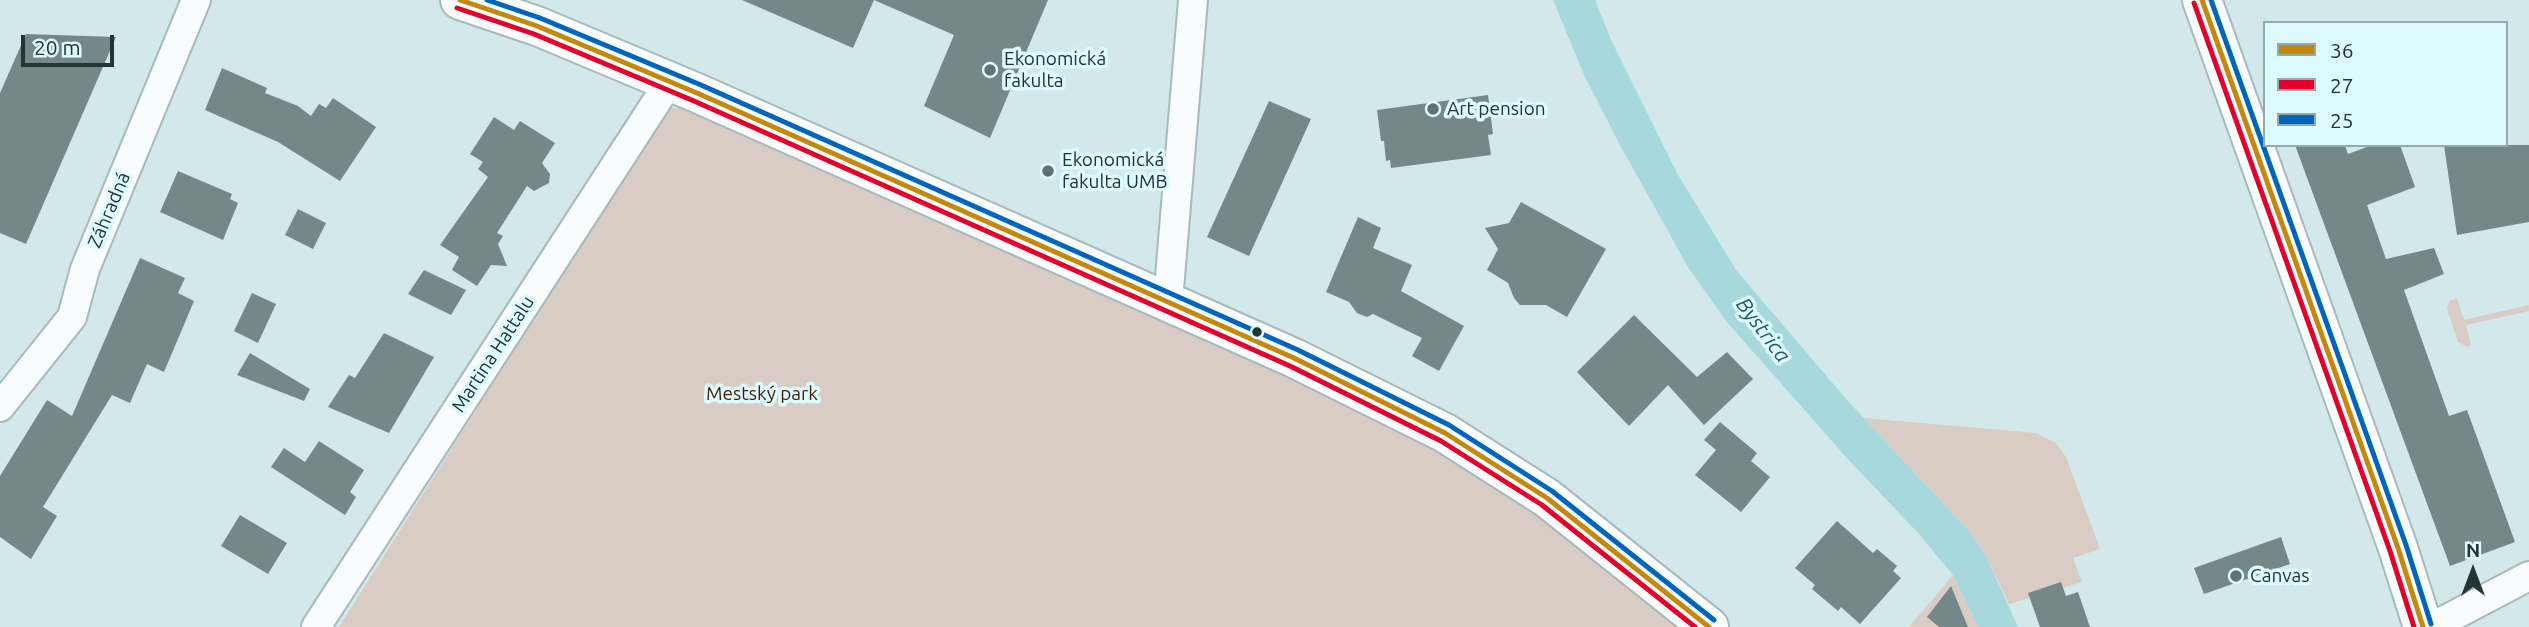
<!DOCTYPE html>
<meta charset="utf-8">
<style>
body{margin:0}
#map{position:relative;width:2529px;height:627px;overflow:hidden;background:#d3e8ea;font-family:Ubuntu,sans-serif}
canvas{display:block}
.legend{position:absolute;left:2263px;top:21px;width:245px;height:126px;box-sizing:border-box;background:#ddfbff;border:2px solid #93abae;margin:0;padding:9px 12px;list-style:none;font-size:21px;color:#243334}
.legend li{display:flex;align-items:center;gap:14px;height:35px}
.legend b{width:35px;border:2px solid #93abae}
.north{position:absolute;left:2438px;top:536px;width:70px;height:70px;-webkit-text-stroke:5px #ddfbff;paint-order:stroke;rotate:0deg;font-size:19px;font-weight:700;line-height:28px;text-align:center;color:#243334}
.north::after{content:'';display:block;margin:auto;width:24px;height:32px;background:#243334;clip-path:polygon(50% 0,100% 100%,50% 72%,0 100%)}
.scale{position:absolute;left:21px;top:35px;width:93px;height:32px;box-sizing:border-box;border:4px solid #243334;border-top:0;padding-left:9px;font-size:21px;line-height:24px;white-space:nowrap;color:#243334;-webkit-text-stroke:5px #ddfbff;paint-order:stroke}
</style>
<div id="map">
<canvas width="2529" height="627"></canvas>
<ul class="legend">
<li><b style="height:9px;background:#c2890d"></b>36</li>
<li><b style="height:9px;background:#e4002b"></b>27</li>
<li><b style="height:9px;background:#0065bd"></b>25</li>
</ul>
<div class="north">N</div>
<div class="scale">20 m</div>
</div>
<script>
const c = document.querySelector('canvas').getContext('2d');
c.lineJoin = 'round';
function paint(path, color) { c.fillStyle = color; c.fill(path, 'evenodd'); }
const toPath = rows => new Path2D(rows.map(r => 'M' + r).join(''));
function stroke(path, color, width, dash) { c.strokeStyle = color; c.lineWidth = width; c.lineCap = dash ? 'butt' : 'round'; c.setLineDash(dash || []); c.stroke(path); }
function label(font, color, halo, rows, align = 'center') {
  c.font = font + ' Ubuntu,sans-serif'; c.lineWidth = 7; c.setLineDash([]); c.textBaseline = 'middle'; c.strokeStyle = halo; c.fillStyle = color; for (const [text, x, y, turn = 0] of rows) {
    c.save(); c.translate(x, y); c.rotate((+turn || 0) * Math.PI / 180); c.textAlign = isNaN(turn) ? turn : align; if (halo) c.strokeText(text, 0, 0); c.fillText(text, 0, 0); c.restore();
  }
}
paint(toPath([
 [696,107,1410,433,1494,481,1583,544,1679,627,339,627,666,109],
 [2457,298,2464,320,2529,305,2529,311,2466,325,2471,345,2467,347,2458,342,2447,309,2449,301],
 [1864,418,2036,433,2056,443,2066,457,2100,549,2073,558,2082,582,2009,604,1986,556,1968,530],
 [1953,575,1978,627,1909,627]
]), '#d8ccc4');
paint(toPath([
 [1553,0,1595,0,1612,42,1677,173,1736,270,1847,400,1968,530,1986,556,2018,627,1978,627,1953,575,1918,533,1845,456,1726,321,1688,267,1620,145,1585,77]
]), '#a6d8dd');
paint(toPath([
 [742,0,1048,0,990,138,924,106,954,35,874,0,853,48],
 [26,34,116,37,26,244,0,233,0,93],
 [222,68,267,88,265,93,298,106,311,116,319,104,326,108,333,98,376,127,340,181,278,142,205,110],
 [1488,95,1493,134,1488,135,1491,155,1391,168,1390,160,1386,161,1384,141,1381,141,1377,110],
 [1269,101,1311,119,1249,256,1207,237],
 [494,117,514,130,520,121,555,143,542,163,550,174,549,183,534,191,527,186,497,233,503,236,498,244,507,266,491,265,477,286,452,270,459,257,440,245,488,177,478,169,483,162,470,154],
 [2295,145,2345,145,2348,154,2372,145,2400,145,2415,187,2367,205,2386,259,2434,248,2444,274,2404,290,2449,416,2467,410,2515,542,2450,566],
 [2444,145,2529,145,2529,222,2457,235],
 [178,171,232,194,230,199,238,203,223,240,160,212],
 [1521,202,1606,249,1567,317,1546,305,1520,305,1514,298,1508,283,1487,270,1498,249,1485,228,1509,223],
 [298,209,326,223,313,249,285,235],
 [1358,217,1381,228,1373,248,1412,265,1401,291,1464,326,1439,371,1412,356,1422,338,1373,314,1367,317,1357,313,1349,302,1326,292],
 [140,258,185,278,178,293,194,301,164,372,147,364,130,403,112,395,43,507,57,516,31,559,0,537,0,476,47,400,72,416],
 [424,270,466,290,451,315,408,294],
 [252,293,276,304,258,343,234,331],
 [1634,315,1697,377,1727,352,1753,379,1704,425,1668,385,1629,426,1577,372],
 [384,333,434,357,389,433,328,407,349,375,355,378],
 [250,353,310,389,304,401,237,375],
 [1720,422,1757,453,1751,461,1770,477,1741,512,1695,475,1716,450,1704,440],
 [319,441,364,470,350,492,356,497,345,515,271,467,284,448,305,462],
 [240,515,287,543,268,574,221,546],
 [1837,521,1873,553,1877,549,1897,566,1893,571,1901,578,1860,624,1841,607,1838,611,1812,589,1815,585,1795,568],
 [2281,537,2290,564,2204,594,2194,568],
 [2061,582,2066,596,2078,592,2090,627,2040,627,2028,593],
 [1951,586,1968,627,1939,627,1927,617]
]), '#758889');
const street = toPath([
 [1168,301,1193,0],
 [0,407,72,317,85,269,196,0],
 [316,627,670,81],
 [2432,627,2529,576]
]);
const secondary = toPath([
 [460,0,537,26,697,93,1294,358,1445,433,1547,498,1709,627],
 [2202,0,2398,548,2423,627]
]);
stroke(street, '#a9b9bb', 32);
stroke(secondary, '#a9b9bb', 42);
stroke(street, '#f8fcfc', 28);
stroke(secondary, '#f8fcfc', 38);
stroke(toPath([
 [460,0,537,26,697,93,1294,358,1445,433,1547,498,1709,627],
 [2202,0,2398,548,2423,627]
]), '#c2890d', 5);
stroke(toPath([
 [2194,3,2390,551,2414,627],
 [457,8,534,34,694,101,1290,366,1441,441,1542,505,1695,627]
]), '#e4002b', 5);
stroke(toPath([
 [487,0,540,18,701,85,1298,350,1449,425,1552,491,1714,620],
 [2211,0,2406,545,2431,624]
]), '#0065bd', 5);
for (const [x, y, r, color] of [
 [990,70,7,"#617274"],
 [1433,109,7,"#617274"],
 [1048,171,7,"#617274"],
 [1257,332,6,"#243334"],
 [2236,576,7,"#617274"]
]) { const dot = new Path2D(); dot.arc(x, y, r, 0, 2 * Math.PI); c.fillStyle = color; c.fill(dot); stroke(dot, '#ddfbff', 2.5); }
label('19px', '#243334', '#ddfbff', [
 ["Ekonomická",1004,59],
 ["fakulta",1004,81],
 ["Art pension",1447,109],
 ["Ekonomická",1062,160],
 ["fakulta UMB",1062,182],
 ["Canvas",2250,576]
], 'left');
label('19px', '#243334', '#ddfbff', [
 ["Záhradná",109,210,-67],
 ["Martina Hattalu",493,354,-57]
]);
label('19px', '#491c07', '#ddfbff', [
 ["Mestský park",762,394]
]);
label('italic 21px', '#22585d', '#ddfbff', [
 ["Bystrica",1763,330,53]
]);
</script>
